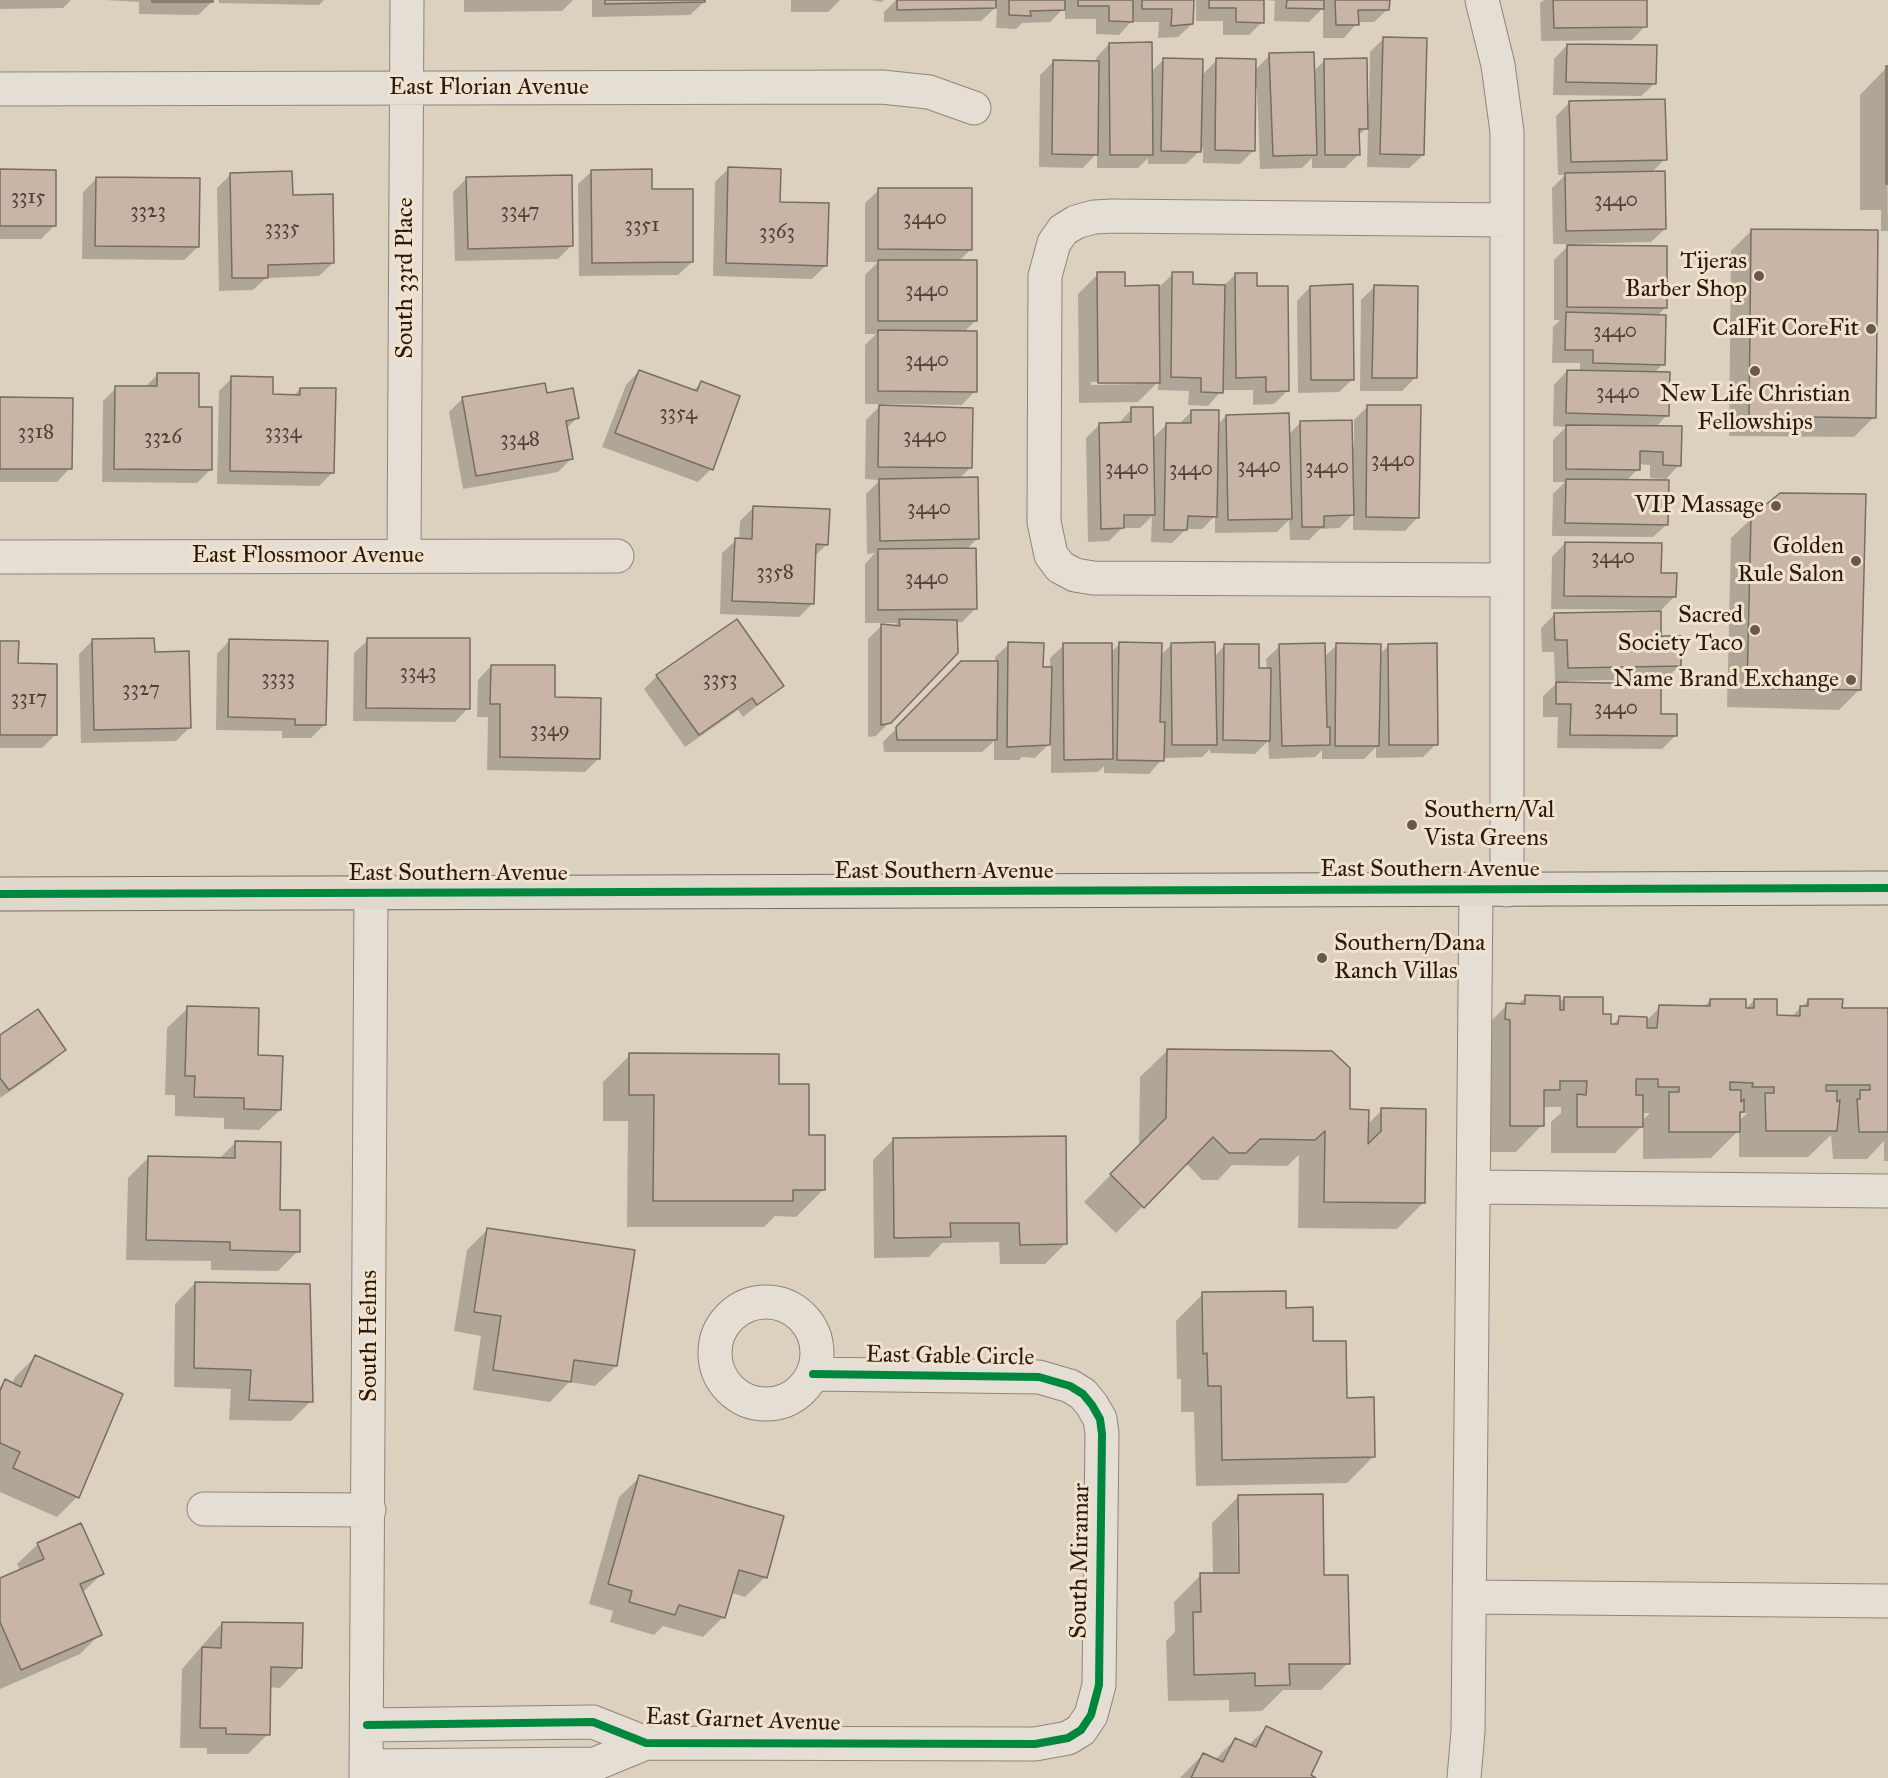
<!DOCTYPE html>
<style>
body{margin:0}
canvas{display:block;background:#dcd0be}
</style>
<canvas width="1888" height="1778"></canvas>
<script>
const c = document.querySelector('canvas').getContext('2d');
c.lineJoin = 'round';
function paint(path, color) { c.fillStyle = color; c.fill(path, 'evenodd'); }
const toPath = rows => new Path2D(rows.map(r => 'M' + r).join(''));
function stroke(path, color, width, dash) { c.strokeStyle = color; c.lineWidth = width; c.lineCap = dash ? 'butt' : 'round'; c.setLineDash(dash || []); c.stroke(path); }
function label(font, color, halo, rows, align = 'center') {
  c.font = font + ' "IM FELL Great Primer",serif'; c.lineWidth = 6; c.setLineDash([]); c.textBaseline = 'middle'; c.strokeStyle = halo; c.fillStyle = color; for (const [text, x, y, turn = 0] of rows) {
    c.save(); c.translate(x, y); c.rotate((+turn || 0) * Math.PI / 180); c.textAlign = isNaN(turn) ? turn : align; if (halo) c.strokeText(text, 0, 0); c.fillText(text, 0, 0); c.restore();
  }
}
paint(toPath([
 [0,0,71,0,63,8,0,9],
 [104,0,212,0,212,2,198,15,139,14,139,2],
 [219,0,324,0,319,5,219,3],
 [464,0,573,0,562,11,464,12],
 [592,0,703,0,704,2,690,15,592,17],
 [772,0,840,0,828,12,791,12,791,0],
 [871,0,884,0,882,2],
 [896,0,1192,0,1192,24,1178,37,1158,38,1159,22,1131,22,1119,35,1096,34,1096,19,1065,19,1065,7,1050,22,1022,23,1016,29,996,28,997,6,981,21,884,22,884,12],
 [1196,0,1262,0,1262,22,1249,35,1223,35,1223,21,1196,21],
 [1266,0,1388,0,1388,9,1374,22,1358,22,1344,38,1323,38,1323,8,1309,22,1274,21,1275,1],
 [1544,0,1645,0,1645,26,1632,40,1541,41,1540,3],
 [1384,38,1423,155,1409,168,1367,167,1368,126,1358,136,1358,155,1345,168,1312,168,1312,158,1302,168,1260,169,1257,88,1254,88,1254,150,1240,164,1203,163,1203,148,1186,164,1148,164,1148,158,1138,168,1097,168,1097,153,1083,168,1039,167,1040,75,1053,62,1096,62,1096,58,1109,44,1151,72,1163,60,1201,76,1217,60,1255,70,1270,55,1313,72,1325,60,1369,104,1370,52],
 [1567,45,1655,83,1641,96,1553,95,1554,59],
 [1886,68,1888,231,1881,231,1881,210,1860,210,1860,95],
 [1570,102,1665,159,1652,172,1665,229,1651,242,1575,244,1575,246,1665,308,1657,316,1663,364,1654,373,1667,415,1655,428,1679,465,1666,479,1650,478,1650,465,1638,464,1638,469,1626,481,1667,524,1653,537,1552,536,1553,494,1565,482,1553,482,1553,440,1566,427,1553,426,1554,385,1567,371,1580,371,1580,363,1552,363,1553,327,1560,320,1554,320,1554,260,1570,244,1553,244,1552,188,1565,175,1558,175,1556,116],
 [728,169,779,203,826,265,812,279,713,276,715,182],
 [0,171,54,226,41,239,0,239],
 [592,171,651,191,692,262,678,275,579,276,578,184],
 [231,174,291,196,333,263,319,276,266,278,253,290,219,291,217,188],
 [97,178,198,247,184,260,82,259,83,192],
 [467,178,572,245,558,259,455,261,453,192],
 [879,190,971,249,958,262,975,321,964,332,975,391,962,405,884,404,884,407,970,468,959,479,978,538,966,550,975,609,962,622,956,622,957,653,876,736,868,737,868,639,881,626,893,627,897,623,865,623,865,564,875,553,867,554,866,494,880,480,865,479,866,420,882,404,865,404,865,345,876,334,865,334,865,275,878,262,865,262,865,203],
 [1752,230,1874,417,1854,437,1729,436,1731,251],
 [1098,274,1124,287,1160,286,1173,274,1192,286,1223,286,1235,275,1256,288,1287,391,1274,404,1253,405,1253,390,1222,390,1208,406,1188,405,1189,391,1158,390,1158,382,1138,402,1079,403,1078,294],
 [1140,381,1140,384,1091,385,1091,382],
 [1310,287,1353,379,1339,392,1298,393,1297,301],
 [1374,287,1415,378,1402,391,1360,391,1361,300],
 [639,371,693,391,702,382,711,469,698,482,602,447,626,385],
 [158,374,197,408,210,470,197,483,102,482,103,401,116,388,144,388],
 [232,378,271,396,293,396,300,389,333,472,319,486,217,484,219,391],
 [544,385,546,395,577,418,566,429,572,458,558,472,463,489,449,412,462,399],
 [0,399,70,468,57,482,0,482],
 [1368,406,1418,517,1405,531,1353,530,1353,514,1339,528,1320,529,1309,540,1290,540,1289,520,1277,532,1215,533,1215,516,1202,529,1186,529,1172,543,1151,542,1152,516,1140,528,1122,528,1109,541,1088,542,1086,438,1100,424,1118,424,1132,409,1152,439,1166,425,1178,425,1192,411,1217,425,1226,416,1288,435,1301,422,1354,446,1354,420],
 [753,508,827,544,814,557,813,603,799,617,720,614,722,553,736,540,739,540,740,521],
 [1752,518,1859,690,1839,710,1727,707,1731,538],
 [1565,543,1660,574,1675,596,1661,610,1551,609,1552,557],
 [1555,614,1659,637,1680,665,1666,679,1567,681,1567,683,1659,716,1675,736,1662,749,1557,748,1558,717,1543,717,1543,696,1559,681,1555,681,1554,652,1542,652,1541,628],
 [93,640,153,653,189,728,176,741,81,743,79,654],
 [230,640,325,724,311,738,282,738,282,731,216,730,217,654],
 [368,640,468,708,455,722,353,721,354,653],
 [0,643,55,735,42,748,0,748],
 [1009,644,1042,668,1050,668,1050,658,1064,645,1110,653,1120,644,1160,656,1171,645,1214,657,1225,645,1257,669,1267,669,1266,659,1280,646,1324,657,1337,645,1379,655,1389,645,1436,744,1423,757,1376,758,1376,747,1364,759,1322,759,1322,750,1315,757,1269,759,1268,741,1255,754,1210,753,1210,749,1202,757,1163,758,1149,774,1104,773,1104,766,1098,772,1051,773,1051,742,1035,758,1022,757,1019,760,994,760,994,741,982,752,884,752,883,742,962,662,995,662,995,657],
 [491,666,553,698,599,758,585,772,487,770,488,717,477,717,478,680],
 [657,676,782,686,743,717,738,710,685,747,644,689],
 [1526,997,1559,1003,1564,998,1602,1015,1612,1025,1620,1018,1646,1021,1660,1007,1704,1007,1710,1000,1745,1010,1754,1000,1775,1017,1791,1017,1809,1000,1841,1009,1888,1010,1888,1161,1884,1161,1884,1141,1867,1159,1833,1159,1831,1135,1808,1157,1739,1157,1739,1130,1711,1158,1643,1159,1643,1125,1615,1153,1551,1153,1551,1122,1561,1113,1561,1107,1542,1107,1542,1125,1516,1152,1484,1152,1480,1032,1507,1005,1517,1005],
 [1641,1113,1650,1113,1641,1122],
 [1741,1113,1747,1113,1738,1122,1738,1116],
 [188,1008,256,1057,280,1110,259,1130,224,1129,224,1118,175,1116,175,1095,165,1095,167,1028],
 [0,1037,64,1049,51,1063,0,1098],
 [1167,1051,1348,1110,1367,1125,1382,1110,1424,1202,1397,1229,1298,1228,1299,1155,1287,1166,1232,1165,1218,1180,1202,1180,1186,1163,1116,1233,1084,1202,1139,1146,1140,1077],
 [630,1055,777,1085,807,1136,823,1190,796,1217,775,1216,764,1227,627,1227,628,1121,603,1121,603,1082],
 [894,1139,1065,1244,1045,1264,1000,1264,999,1242,942,1243,929,1257,874,1258,873,1160],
 [235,1143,298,1251,278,1271,211,1270,211,1261,126,1260,128,1178,148,1158,219,1159],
 [487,1230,633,1252,616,1366,595,1386,569,1382,550,1402,473,1390,481,1336,454,1331,467,1250],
 [195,1283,311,1401,291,1421,229,1420,231,1389,174,1387,175,1304],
 [1203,1294,1285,1309,1312,1343,1346,1400,1373,1457,1347,1483,1196,1486,1194,1412,1181,1412,1181,1379,1177,1379,1176,1321],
 [35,1357,77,1497,57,1517,0,1492,0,1387,5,1381,12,1384,15,1377],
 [640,1477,765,1577,745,1597,732,1593,723,1617,703,1637,663,1626,654,1635,610,1622,613,1611,589,1604,619,1497],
 [1239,1496,1323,1577,1348,1663,1321,1690,1283,1690,1262,1711,1229,1712,1229,1700,1168,1701,1166,1641,1175,1632,1174,1602,1201,1575,1213,1575,1212,1523],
 [1237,1521,1240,1521,1241,1580,1238,1580],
 [38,1544,102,1574,82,1593,100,1634,80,1654,0,1689,0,1579,20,1570,17,1564],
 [222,1623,300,1667,280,1688,269,1687,268,1734,248,1754,207,1754,207,1748,180,1748,182,1669],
 [1266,1728,1313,1778,1180,1778,1203,1754,1215,1760,1235,1739,1249,1745]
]), '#0003');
const building = toPath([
 [152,0,213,0,213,2,152,2,152,0],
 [605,0,705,0,705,2,605,4,605,0],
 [897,0,996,0,996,8,897,10,897,0],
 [1009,0,1065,0,1065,10,1030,11,1031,16,1009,15,1009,0],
 [1078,0,1133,0,1133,22,1109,21,1109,6,1078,6,1078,0],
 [1142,0,1194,0,1193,24,1171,26,1172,9,1142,9,1142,0],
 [1209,0,1264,0,1264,23,1236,22,1236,8,1209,8,1209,0],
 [1287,0,1324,0,1324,9,1286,8,1287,0],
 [1335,0,1390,0,1389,10,1358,10,1359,25,1336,25,1335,0],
 [1553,0,1647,0,1647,27,1554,28,1553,0],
 [1383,37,1427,38,1424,155,1380,154,1383,37],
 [1152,42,1153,155,1110,155,1109,43,1152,42],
 [1567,44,1657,45,1656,84,1566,82,1567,44],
 [1314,52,1317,155,1273,156,1269,53,1314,52],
 [1163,58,1203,59,1201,152,1161,151,1163,58],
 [1216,58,1256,59,1255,151,1215,150,1216,58],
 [1367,58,1368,129,1359,129,1360,155,1325,155,1324,59,1367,58],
 [1053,60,1099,61,1098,155,1052,154,1053,60],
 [1886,66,1888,66,1888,184,1886,184,1886,66],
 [1665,99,1667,160,1571,162,1569,101,1665,99],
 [728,167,781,169,780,202,829,203,827,266,726,263,728,167],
 [0,169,56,170,56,226,0,226,0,169],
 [652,169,652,189,693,189,693,262,592,263,591,170,652,169],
 [292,171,293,195,333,194,334,263,268,265,268,278,232,278,230,173,292,171],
 [1665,171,1666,229,1566,231,1565,173,1665,171],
 [572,175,573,246,468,249,466,177,572,175],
 [96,177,200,178,199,247,95,246,96,177],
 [878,188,972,188,972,250,878,249,878,188],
 [1751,229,1878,230,1876,418,1749,416,1751,229],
 [1567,245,1667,246,1667,308,1567,307,1567,245],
 [878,260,977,260,977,321,878,321,878,260],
 [1097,272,1125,272,1125,286,1159,285,1160,383,1098,383,1097,272],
 [1172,272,1193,272,1193,284,1225,285,1223,393,1201,392,1201,378,1171,377,1172,272],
 [1235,273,1257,273,1257,286,1288,286,1289,391,1266,392,1266,377,1236,378,1235,273],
 [1353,284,1354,380,1311,380,1310,286,1353,284],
 [1374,285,1418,286,1417,378,1372,378,1374,285],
 [1566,312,1666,315,1665,365,1593,363,1593,350,1565,350,1566,312],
 [878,330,977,331,977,392,878,391,878,330],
 [639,370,697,391,701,381,740,396,713,470,615,433,639,370],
 [1567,370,1670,372,1669,416,1566,413,1567,370],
 [157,373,199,373,199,407,212,407,212,470,114,469,115,386,157,386,157,373],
 [231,376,273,377,273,394,300,395,300,388,336,388,334,473,230,471,231,376],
 [545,383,547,393,573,388,579,418,566,421,573,459,476,476,462,397,545,383],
 [0,397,73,398,72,469,0,469,0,397],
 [879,405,973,408,972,468,878,467,879,405],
 [1367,405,1421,405,1419,518,1366,517,1367,405],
 [1131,407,1153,407,1155,515,1124,515,1124,528,1101,529,1099,423,1131,422,1131,407],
 [1191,410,1219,410,1217,517,1188,516,1187,530,1164,530,1166,423,1191,423,1191,410],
 [1289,413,1292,519,1228,520,1226,415,1289,413],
 [1352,420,1354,515,1324,516,1324,527,1302,527,1300,421,1352,420],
 [1566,425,1682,426,1681,466,1663,465,1663,452,1640,451,1640,470,1566,469,1566,425],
 [978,477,979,539,880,541,879,479,978,477],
 [1566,479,1669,480,1668,525,1565,523,1566,479],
 [1780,493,1866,494,1861,690,1747,688,1751,517,1780,493],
 [753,506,830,509,828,545,816,544,814,604,732,601,735,538,752,539,753,506],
 [1565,542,1662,543,1661,573,1677,573,1676,597,1564,596,1565,542],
 [976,548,977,609,878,610,878,549,976,548],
 [1661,611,1661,636,1681,636,1681,666,1568,668,1567,640,1555,640,1554,613,1661,611],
 [737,619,784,686,757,705,752,698,699,735,656,675,737,619],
 [899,619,957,620,958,653,891,723,881,725,881,624,900,626,899,619],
 [154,638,155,652,189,651,191,728,94,730,92,639,154,638],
 [367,638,470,638,470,709,366,708,367,638],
 [229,639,328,641,326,725,295,725,295,719,228,717,229,639],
 [0,641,19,641,18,663,57,664,57,735,0,735,0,641],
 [1008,642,1044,643,1043,667,1052,667,1050,745,1007,747,1008,642],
 [1119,642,1162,643,1160,722,1165,722,1164,761,1117,760,1119,642],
 [1215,642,1217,745,1172,745,1171,643,1215,642],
 [1063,643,1112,643,1113,759,1064,760,1063,643],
 [1325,643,1327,727,1330,727,1330,745,1282,746,1279,644,1325,643],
 [1336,643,1381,644,1379,746,1335,746,1336,643],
 [1437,643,1438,745,1389,745,1388,644,1437,643],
 [1224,644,1259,644,1259,668,1271,668,1270,741,1223,740,1224,644],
 [961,661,998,661,997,740,897,740,896,727,961,661],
 [491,665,555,665,555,697,601,698,600,759,500,757,500,704,490,704,491,665],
 [1556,682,1661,684,1661,714,1677,714,1677,736,1570,735,1571,704,1556,704,1556,682],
 [1525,995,1560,996,1560,1010,1564,1010,1564,997,1603,997,1603,1014,1611,1014,1611,1024,1618,1024,1619,1016,1647,1017,1647,1028,1657,1028,1659,1005,1710,1006,1710,999,1746,999,1746,1008,1754,1008,1754,999,1777,999,1777,1015,1800,1016,1800,1006,1808,1006,1808,999,1843,999,1842,1008,1888,1008,1888,1132,1859,1132,1857,1099,1860,1099,1860,1090,1870,1090,1870,1085,1826,1085,1826,1091,1837,1091,1837,1102,1840,1100,1837,1131,1766,1131,1765,1093,1774,1093,1774,1087,1752,1087,1753,1083,1730,1082,1730,1090,1741,1090,1741,1102,1744,1099,1744,1112,1740,1112,1740,1132,1669,1132,1669,1092,1679,1092,1679,1087,1658,1087,1658,1079,1636,1079,1636,1095,1643,1095,1643,1127,1577,1127,1577,1094,1586,1095,1587,1081,1560,1081,1560,1090,1544,1090,1544,1126,1510,1126,1510,1020,1505,1019,1506,1003,1525,1004,1525,995],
 [187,1006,259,1008,258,1055,283,1056,281,1110,244,1109,244,1098,194,1097,195,1076,185,1076,187,1006],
 [38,1009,66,1050,9,1090,0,1078,0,1035,38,1009],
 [1167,1049,1332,1051,1350,1068,1350,1109,1369,1110,1368,1144,1381,1131,1381,1108,1426,1109,1425,1203,1324,1202,1325,1131,1315,1140,1260,1139,1246,1153,1229,1153,1213,1137,1144,1208,1110,1174,1166,1118,1167,1049],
 [629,1053,779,1054,779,1084,809,1084,809,1135,825,1135,825,1190,793,1190,793,1201,653,1201,654,1095,629,1095,629,1053],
 [1066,1136,1067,1244,1020,1245,1019,1223,950,1223,951,1237,894,1238,893,1138,1066,1136],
 [235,1141,281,1142,280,1210,300,1210,300,1252,230,1250,230,1242,146,1240,148,1156,235,1158,235,1141],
 [487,1228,635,1250,617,1366,574,1360,571,1382,493,1370,501,1316,474,1312,487,1228],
 [195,1282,310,1284,313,1402,249,1400,251,1370,194,1368,195,1282],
 [1286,1291,1286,1308,1313,1307,1313,1341,1346,1341,1347,1398,1374,1397,1375,1457,1222,1460,1221,1386,1208,1386,1207,1353,1203,1354,1202,1292,1286,1291],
 [35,1355,123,1394,79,1498,13,1468,20,1452,0,1443,0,1391,5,1379,21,1387,35,1355],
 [639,1475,784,1516,767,1578,739,1570,725,1618,679,1605,675,1615,629,1602,632,1591,608,1584,639,1475],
 [1323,1494,1324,1575,1348,1575,1350,1664,1289,1664,1290,1685,1255,1686,1255,1673,1194,1675,1193,1612,1201,1612,1200,1573,1239,1573,1238,1495,1323,1494],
 [81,1523,104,1574,80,1584,102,1635,21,1670,0,1622,0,1578,44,1559,37,1543,81,1523],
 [222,1622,303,1623,302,1668,271,1667,270,1735,226,1734,226,1728,200,1728,202,1647,221,1648,222,1622],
 [1266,1726,1322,1752,1311,1775,1316,1778,1191,1778,1203,1753,1223,1762,1235,1738,1256,1747,1266,1726]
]);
paint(building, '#c9b5a6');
stroke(building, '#766d63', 1.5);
const minor = toPath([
 [1482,0,1498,65,1507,132,1507,890],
 [0,89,882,87,929,92,974,108],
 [1507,220,1113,216,1094,217,1076,222,1063,230,1054,243,1045,276,1044,522,1051,555,1060,567,1075,575,1093,578,1507,580],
 [404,556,407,0],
 [0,557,617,556],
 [1474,1187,1888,1191],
 '715 1353a51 51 0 1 1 102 0a51 51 0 1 1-102 0Z',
 [204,1509,369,1510],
 [1469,1597,1888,1601],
 [367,1725,593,1722,646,1743,1035,1744,1068,1738,1081,1730,1091,1715,1099,1685,1102,1434,1100,1419,1092,1405,1083,1394,1070,1386,1039,1377,813,1374],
 [366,1766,595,1764,646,1743],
 [366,1778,371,893],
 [1464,1778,1468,1731,1476,890]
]);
const major = toPath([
 [0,894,1888,888]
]);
stroke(minor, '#8e857b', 35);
stroke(major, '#766d63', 35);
stroke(minor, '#e4ded4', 33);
stroke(major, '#dfd8cd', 33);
stroke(toPath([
 [0,894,1888,888],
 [367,1725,593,1722,646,1743,1035,1744,1068,1738,1081,1730,1091,1715,1099,1685,1102,1434,1100,1419,1092,1405,1083,1394,1070,1386,1039,1377,813,1374]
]), '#00873e', 8);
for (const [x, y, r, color] of [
 [1759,276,6,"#68584e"],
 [1871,329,6,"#68584e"],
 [1755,371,6,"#68584e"],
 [1776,506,6,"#68584e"],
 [1856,561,6,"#68584e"],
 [1755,630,6,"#68584e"],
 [1851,680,6,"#68584e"],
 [1412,825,6,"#68584e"],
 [1322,958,6,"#68584e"]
]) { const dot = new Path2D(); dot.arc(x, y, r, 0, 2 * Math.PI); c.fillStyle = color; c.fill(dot); stroke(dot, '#f1e2cc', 2); }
label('21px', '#523f36', null, [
 ["3315",28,198],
 ["3440",1616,201],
 ["3323",148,212],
 ["3347",520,212],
 ["3440",925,219],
 ["3351",642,226],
 ["3335",282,229],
 ["3363",777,233],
 ["3440",927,291],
 ["3440",1615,332],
 ["3440",927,361],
 ["3440",1618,393],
 ["3354",678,414],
 ["3318",36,433],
 ["3334",283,433],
 ["3440",925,437],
 ["3326",163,438],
 ["3348",520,440],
 ["3440",1393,461],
 ["3440",1259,467],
 ["3440",1327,468],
 ["3440",1127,469],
 ["3440",1191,470],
 ["3440",929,509],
 ["3440",1613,558],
 ["3358",775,573],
 ["3440",927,579],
 ["3343",418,673],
 ["3333",278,679],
 ["3353",720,680],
 ["3327",141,690],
 ["3317",29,699],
 ["3440",1616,709],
 ["3349",550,731]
]);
label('24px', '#2a1811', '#f1e2cc', [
 ["East Florian Avenue",489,88],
 ["South 33rd Place",406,278,-90],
 ["East Flossmoor Avenue",308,556],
 ["East Southern Avenue",1430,870],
 ["East Southern Avenue",944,872],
 ["East Southern Avenue",458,874],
 ["South Helms",370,1336,-90],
 ["East Gable Circle",950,1357,1],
 ["South Miramar",1081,1561,-89],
 ["East Garnet Avenue",743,1721,2]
]);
label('24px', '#2a1811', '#f1e2cc', [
 ["Tijeras",1747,262],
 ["Barber Shop",1747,290],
 ["CalFit CoreFit",1859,329],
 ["New Life Christian",1755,395,"center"],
 ["Fellowships",1755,423,"center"],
 ["VIP Massage",1764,506],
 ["Golden",1844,547],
 ["Rule Salon",1844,575],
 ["Sacred",1743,616],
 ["Society Taco",1743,644],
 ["Name Brand Exchange",1839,680],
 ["Southern/Val",1424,811,"left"],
 ["Vista Greens",1424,839,"left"],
 ["Southern/Dana",1334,944,"left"],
 ["Ranch Villas",1334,972,"left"]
], 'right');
</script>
